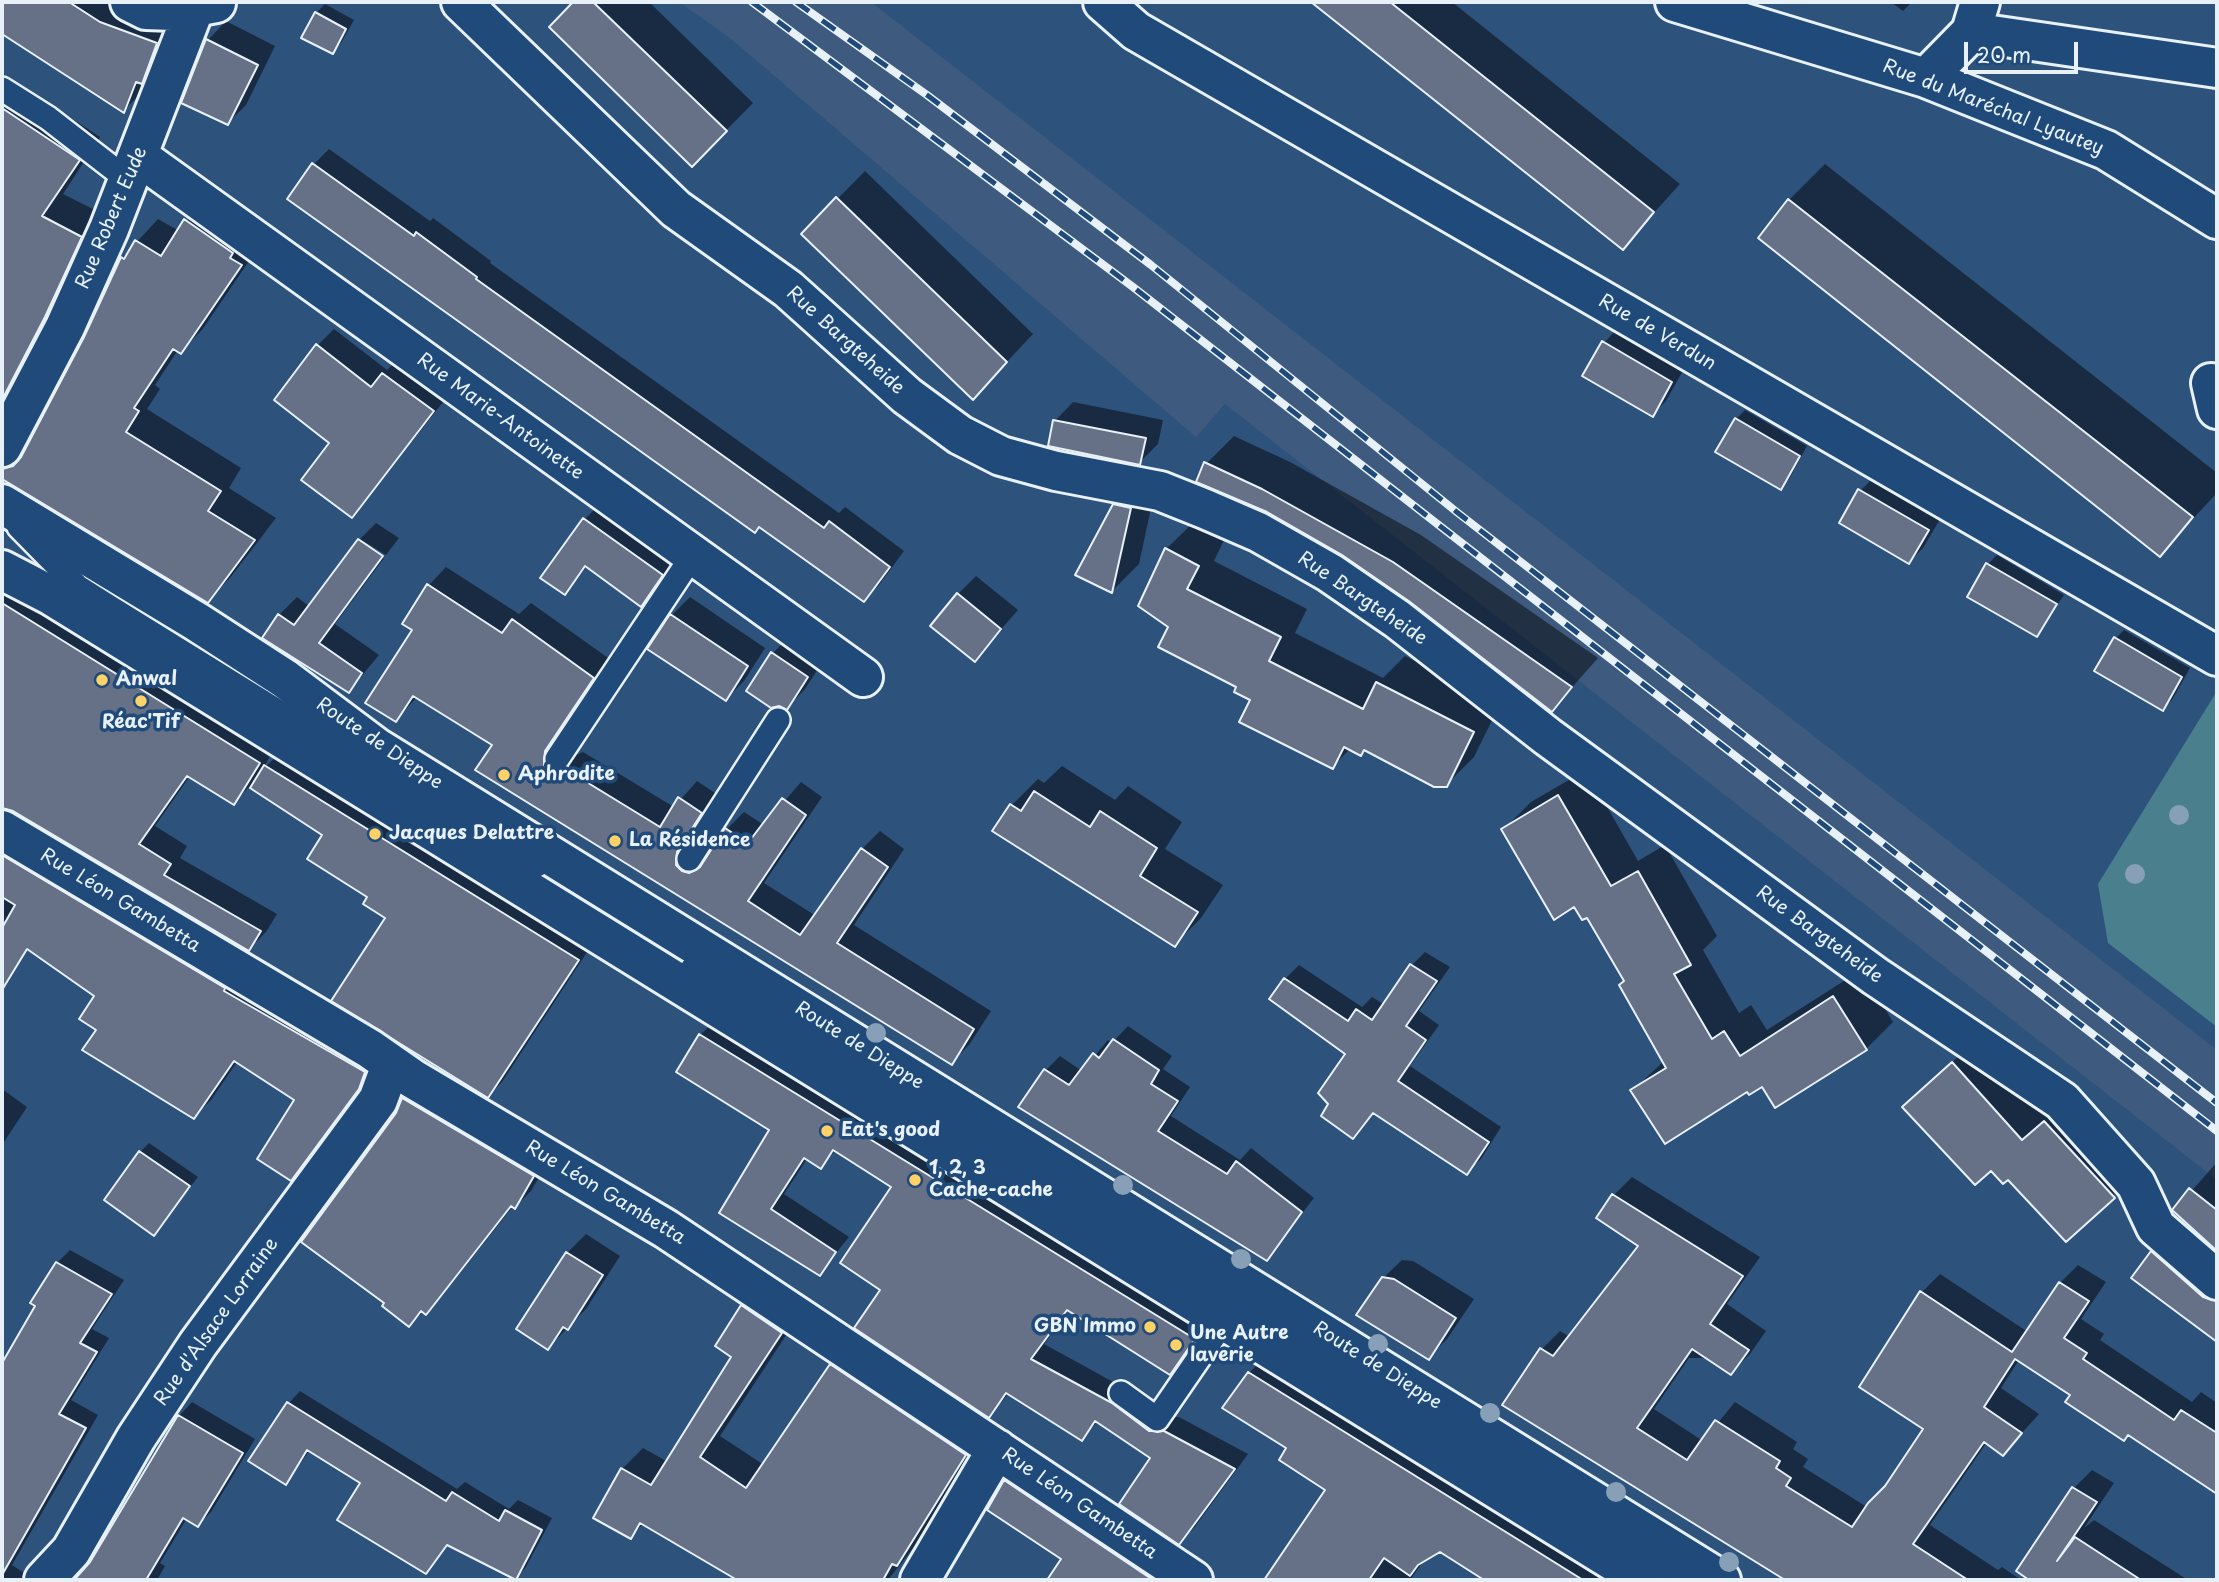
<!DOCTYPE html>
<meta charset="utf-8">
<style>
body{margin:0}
#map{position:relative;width:2219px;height:1582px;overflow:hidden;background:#2d527c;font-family:"Playpen Sans",sans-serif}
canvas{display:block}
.frame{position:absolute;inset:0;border:4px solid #e8f1f8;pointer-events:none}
.scale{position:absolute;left:1964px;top:42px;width:114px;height:32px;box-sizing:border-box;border:4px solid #e8f1f8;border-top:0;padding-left:9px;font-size:21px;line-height:24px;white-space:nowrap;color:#e8f1f8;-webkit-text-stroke:5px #1f4a7a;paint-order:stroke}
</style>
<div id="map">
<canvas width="2219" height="1582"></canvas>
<div class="frame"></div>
<div class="scale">20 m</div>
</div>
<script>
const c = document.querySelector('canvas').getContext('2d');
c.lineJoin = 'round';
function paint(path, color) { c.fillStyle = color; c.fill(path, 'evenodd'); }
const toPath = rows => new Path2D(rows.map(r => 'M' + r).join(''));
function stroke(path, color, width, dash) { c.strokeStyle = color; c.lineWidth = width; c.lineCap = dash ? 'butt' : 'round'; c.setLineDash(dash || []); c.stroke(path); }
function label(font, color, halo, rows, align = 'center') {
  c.font = font + ' "Playpen Sans",sans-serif'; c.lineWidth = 7; c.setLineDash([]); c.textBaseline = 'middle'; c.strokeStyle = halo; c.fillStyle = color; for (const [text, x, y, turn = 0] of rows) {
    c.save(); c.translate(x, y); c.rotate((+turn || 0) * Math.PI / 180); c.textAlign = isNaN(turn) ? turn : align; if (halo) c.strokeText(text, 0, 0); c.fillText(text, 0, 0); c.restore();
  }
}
paint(toPath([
 [679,2,871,2,2217,1050,2217,1180,1225,404,1196,437,730,38]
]), '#3e5b7f');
paint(toPath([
 [2217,691,2217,1027,2108,943,2098,884]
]), '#4a808e');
paint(toPath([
 [2,2,133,2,179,20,147,87,124,110,2,32],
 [575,2,649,2,753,103,692,165,551,27],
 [1314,2,1452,2,1680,184,1622,248],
 [1891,2,1912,2,1903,11],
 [325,4,354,20,341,43,332,52,316,13],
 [226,21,275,46,246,105,228,123,183,102,208,40],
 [2,73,100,137,63,194,103,214,2,425,2,287,16,260,2,251],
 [329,149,430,221,433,218,491,261,490,263,839,513,845,507,904,551,879,585,864,600,289,199,314,164],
 [1825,164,2217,473,2217,493,2160,554,1760,237,1789,200],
 [865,171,1033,334,973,398,803,234],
 [208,198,262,242,202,330,180,352,178,350,155,385,160,389,147,409,241,468,229,488,276,518,230,578,207,601,2,477,2,425,14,444,29,446,86,338,122,258,158,219,179,231],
 [334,329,387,370,400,357,450,393,368,498,352,515,331,443,317,346],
 [1617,329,1685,367,1666,401,1652,415,1604,343],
 [1073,402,1163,420,1158,444,1139,463,1055,421],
 [1745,410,1807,446,1789,479,1780,488,1736,419],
 [1234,436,1290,462,1421,535,1598,658,1552,710,1411,600,1206,464],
 [1142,477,1157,480,1139,564,1112,591,1114,505],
 [1874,477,1942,516,1923,548,1909,562,1860,491],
 [597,507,674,562,641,605,587,566,565,592,585,519],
 [1194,522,1225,538,1214,561,1307,609,1295,633,1383,678,1405,656,1500,704,1474,757,1446,785,1366,749,1361,754,1351,748,1332,767,1252,700,1171,626,1166,549],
 [376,523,399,538,386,555,360,539],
 [359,542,384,558,335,624,379,655,349,691,279,615,297,597,310,607],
 [1997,555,2064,595,2036,635,1988,564],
 [446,567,519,614,531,603,611,660,561,747,574,756,583,752,674,807,697,781,718,795,700,854,708,856,727,829,744,812,764,825,801,782,822,797,764,883,816,916,862,849,880,831,904,849,854,925,991,1011,969,1045,951,1063,494,745,418,696,396,720,415,630,405,623,429,585],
 [2,576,276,745,263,769,280,753,591,946,502,1082,488,1096,387,917,324,835,250,786,234,802,190,776,155,826,187,846,180,858,277,914,266,932,249,949,13,809,2,807],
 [976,576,1018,610,974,660,958,594],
 [690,597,765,648,744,681,726,699,672,615],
 [2124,630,2190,668,2172,700,2163,708,2115,639],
 [791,635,825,658,805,689,787,708,780,704,773,653],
 [1062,766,1115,800,1128,786,1182,822,1165,849,1223,885,1201,918,1175,944,994,831,1012,805,1038,779,1044,783],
 [1586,770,1638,861,1665,845,1717,936,1703,950,1739,1013,1751,1005,1767,1030,1861,970,1893,1022,1866,1049,1775,1106,1762,1085,1747,1089,1633,1090,1664,1061,1625,981,1588,915,1504,829,1531,802],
 [2,826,375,1070,308,1161,291,1179,297,1099,237,1062,211,1100,193,1117,98,1030,97,996,2,921],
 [1425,952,1450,967,1419,1011,1439,1025,1410,1066,1501,1127,1481,1159,1467,1172,1375,1112,1353,1137,1347,1054,1285,979,1299,965,1362,1007,1372,997,1385,1005,1411,966],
 [715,1021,1208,1324,1184,1358,1170,1373,1069,1309,1044,1344,1126,1389,1164,1417,1179,1417,1248,1454,1194,1528,1179,1542,1153,1458,1098,1421,1081,1439,1009,1393,989,1416,894,1186,836,1150,820,1167,807,1159,784,1194,849,1237,819,1274,721,1213,771,1129,700,1035],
 [1128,1026,1172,1056,1163,1069,1190,1087,1171,1116,1240,1160,1251,1148,1314,1198,1267,1258,1021,1107,1046,1070,1060,1056,1082,1071,1108,1040,1112,1043],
 [1980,1036,2141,1169,2066,1240,2008,1177,1905,1107],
 [420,1083,549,1160,531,1191,515,1207,513,1206,442,1296,408,1325,397,1114,404,1099],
 [2,1089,27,1107,2,1145],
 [149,1143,198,1177,154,1233,140,1152],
 [2217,1162,2217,1249,2175,1210],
 [1632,1177,1760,1257,1727,1304,1766,1331,1750,1354,1731,1373,1709,1358,1689,1358,1654,1409,1703,1441,1735,1402,1797,1442,1793,1449,1808,1459,1803,1467,1867,1507,1889,1484,1925,1429,1922,1292,1940,1274,2028,1332,2060,1283,2078,1265,2106,1282,2081,1319,2104,1334,2100,1340,2192,1402,2201,1392,2217,1403,2217,1492,2019,1360,2001,1388,2039,1414,2003,1454,1987,1442,1930,1525,1998,1570,2002,1567,2021,1580,1788,1580,1504,1405,1542,1349,1560,1331,1570,1337,1641,1245,1614,1195],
 [2179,1225,2217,1258,2217,1340,2133,1278,2152,1252],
 [586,1234,620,1256,586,1309,548,1348,518,1329,567,1253],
 [70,1250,124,1280,92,1329,109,1338,71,1400,98,1415,12,1565,35,1580,2,1580,2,1364,38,1305,57,1263],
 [1402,1260,1413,1261,1474,1299,1447,1339,1428,1358,1383,1278],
 [764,1286,802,1311,720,1436,764,1465,831,1365,852,1345,986,1434,917,1543,888,1580,736,1580,644,1523,630,1537,622,1469,643,1448,668,1462,734,1356,743,1307],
 [1266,1356,1627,1580,1487,1580,1440,1550,1425,1559,1410,1580,1266,1580,1327,1489,1288,1448,1249,1373],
 [300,1391,457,1489,465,1482,509,1509,518,1500,552,1518,526,1567,515,1579,449,1544,426,1571,363,1482,310,1450,286,1483,251,1461,289,1403],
 [192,1402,255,1439,211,1512,198,1525,187,1518,160,1563,165,1566,157,1580,76,1580,91,1563,179,1416],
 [1026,1460,1209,1580,1068,1580,1055,1571,1063,1558,1005,1481],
 [2092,1470,2114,1483,2084,1528,2094,1520,2188,1580,2032,1580,2019,1571,2074,1488]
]), '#0007');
const building = toPath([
 [2,2,69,2,100,22,157,43,142,84,136,82,124,113,2,34,2,2],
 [573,2,593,2,727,131,692,167,549,27,573,2],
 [1311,2,1390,2,1654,212,1623,250,1311,2],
 [315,12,346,29,333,54,301,38,315,12],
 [206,39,258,65,228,125,181,103,206,39],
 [2,108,80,160,42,216,82,237,45,317,2,400,2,108],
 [312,163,414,236,416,232,477,277,476,279,824,528,829,521,890,567,864,602,759,527,755,533,287,199,312,163],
 [836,197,1007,362,973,400,801,234,836,197],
 [1788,199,2193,517,2160,557,1758,238,1788,199],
 [184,219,233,253,230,258,242,265,181,354,173,349,134,408,139,411,126,432,221,491,208,511,255,540,208,603,2,479,2,469,13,466,21,457,84,337,121,257,124,259,135,240,161,256,184,219],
 [1602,341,1672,382,1653,417,1582,376,1602,341],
 [316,344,371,387,382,373,434,411,352,518,301,480,329,443,274,400,316,344],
 [1735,418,1800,456,1781,490,1715,452,1735,418],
 [1053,420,1146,438,1140,465,1048,446,1053,420],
 [1204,462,1262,489,1393,562,1572,687,1552,712,1410,602,1342,555,1267,512,1196,482,1204,462],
 [1858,489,1929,530,1909,564,1839,523,1858,489],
 [1113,504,1131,508,1112,593,1075,575,1113,504],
 [583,518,663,575,641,607,585,566,565,595,540,578,583,518],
 [358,539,383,556,319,643,362,673,349,693,262,638,278,614,294,625,358,539],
 [1165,548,1199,566,1187,589,1281,637,1269,661,1363,709,1376,682,1474,732,1447,787,1434,787,1364,750,1361,756,1344,747,1333,769,1239,722,1250,700,1234,692,1236,687,1158,647,1168,627,1138,606,1165,548],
 [1986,563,2057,604,2037,637,1967,597,1986,563],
 [427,584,502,633,512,619,594,678,545,751,544,765,555,773,568,767,567,770,660,827,678,797,702,813,677,852,676,865,682,871,689,873,700,867,725,828,748,843,782,798,806,815,748,901,800,935,861,848,888,867,837,943,974,1029,952,1065,475,770,492,745,413,696,396,722,365,703,412,630,402,624,427,584],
 [957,593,1001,629,975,662,930,626,957,593],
 [2,603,260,763,234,805,187,776,139,844,171,864,164,875,261,931,249,951,13,811,2,808,2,603],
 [670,614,748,666,726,701,647,649,670,614],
 [2114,637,2182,677,2163,711,2094,671,2114,637],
 [771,652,808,677,787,710,779,706,771,708,746,691,771,652],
 [264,765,579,960,488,1098,331,1001,385,918,363,904,367,897,307,859,322,835,250,788,264,765],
 [1034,791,1090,827,1100,811,1157,848,1140,876,1198,912,1175,947,992,831,1010,804,1021,811,1034,791],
 [1558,795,1611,886,1638,871,1691,965,1674,974,1712,1039,1724,1031,1740,1056,1833,996,1867,1050,1775,1108,1762,1087,1749,1095,1747,1092,1665,1144,1630,1090,1666,1068,1619,985,1624,981,1587,918,1582,920,1574,907,1554,920,1501,829,1558,795],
 [2,855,225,988,224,991,365,1072,359,1089,291,1181,257,1159,294,1100,234,1061,194,1119,82,1050,96,1030,79,1019,94,996,27,949,2,990,2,928,15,905,2,897,2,855],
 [1410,964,1437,981,1406,1026,1426,1040,1398,1081,1489,1142,1467,1175,1373,1113,1353,1139,1321,1116,1328,1104,1318,1093,1345,1054,1269,999,1284,978,1348,1021,1356,1009,1372,1020,1410,964],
 [699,1034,1195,1339,1170,1375,1067,1310,1031,1359,1112,1403,1149,1431,1164,1431,1235,1469,1179,1545,1119,1504,1150,1458,1095,1421,1082,1441,1006,1393,989,1418,854,1328,880,1290,840,1263,891,1187,833,1150,821,1169,804,1158,771,1209,836,1252,820,1276,719,1213,769,1130,676,1072,699,1034],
 [1113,1039,1159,1070,1151,1084,1178,1101,1158,1131,1227,1174,1236,1161,1302,1212,1267,1261,1018,1107,1044,1069,1069,1085,1093,1053,1099,1058,1113,1039],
 [1952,1062,2022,1140,2044,1121,2115,1198,2066,1242,2008,1180,2003,1184,1991,1171,1975,1185,1902,1107,1952,1062],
 [402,1098,534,1176,515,1209,511,1206,426,1315,421,1311,409,1327,382,1306,384,1303,301,1242,396,1113,402,1098],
 [139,1151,190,1186,154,1236,104,1200,139,1151],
 [2189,1188,2217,1210,2217,1251,2172,1210,2189,1188],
 [1612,1194,1743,1276,1710,1324,1749,1350,1731,1375,1692,1349,1637,1428,1687,1460,1715,1420,1780,1461,1776,1468,1791,1478,1786,1486,1852,1527,1868,1503,1885,1486,1923,1429,1859,1387,1920,1291,2012,1352,2059,1282,2089,1301,2064,1338,2087,1353,2083,1359,2174,1420,2181,1410,2217,1433,2217,1494,2128,1435,2124,1441,2065,1402,2070,1395,2015,1359,1984,1407,2022,1433,2003,1456,1984,1442,1913,1544,1968,1580,1785,1580,1502,1405,1540,1348,1553,1356,1638,1246,1596,1218,1612,1194],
 [2151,1251,2203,1297,2217,1301,2217,1342,2131,1278,2151,1251],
 [566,1252,603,1275,568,1330,563,1327,548,1350,516,1329,566,1252],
 [56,1262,112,1294,80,1343,97,1352,59,1414,86,1428,2,1575,2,1363,35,1306,30,1303,56,1262],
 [1382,1277,1394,1279,1456,1318,1429,1360,1356,1315,1382,1277],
 [741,1305,782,1333,700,1457,746,1488,830,1364,966,1455,897,1566,892,1564,883,1580,737,1580,640,1523,631,1539,593,1518,621,1468,651,1485,731,1357,715,1346,741,1305],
 [1248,1372,1522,1542,1583,1580,1484,1580,1440,1552,1418,1565,1410,1576,1384,1558,1369,1580,1264,1580,1325,1490,1279,1460,1286,1448,1222,1408,1248,1372],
 [287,1402,446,1501,452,1492,499,1521,505,1510,542,1530,516,1580,447,1545,426,1574,337,1520,360,1483,307,1450,286,1485,248,1461,287,1402],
 [178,1415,243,1453,198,1527,183,1518,146,1580,74,1580,90,1562,178,1415],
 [1004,1480,1153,1580,1047,1580,1061,1559,987,1510,1004,1480],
 [2072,1487,2097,1502,2057,1561,2075,1537,2141,1580,2029,1580,2016,1571,2072,1487]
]);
paint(building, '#667086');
stroke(building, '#e8f1f8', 2);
const lane = toPath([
 [2,89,48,118,128,180],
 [19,527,78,587,108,606,497,847,537,865],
 [557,759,693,555],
 [689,859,778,720],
 [692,969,1682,1580],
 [1121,1393,1157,1419,1225,1320]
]);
const street = toPath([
 [130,2,146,10,173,11,216,3],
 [461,2,676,209,788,289,907,396,960,435,1001,456,1056,471,1160,491,1205,509,1258,532,1330,573,1397,619,1548,737,1875,976,2062,1101,2136,1184,2156,1227,2217,1280],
 [1103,2,1136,31,2217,656],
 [1675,2,1926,78,2106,150,2217,219],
 [1971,32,2217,68],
 [1926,78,1971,32,1980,2],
 [138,156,863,677],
 [2211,383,2217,409],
 [2,447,65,327,109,229,197,2],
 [2,830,370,1049,413,1079,666,1229,1193,1580],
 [44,1580,71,1551,136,1438,198,1344,378,1100,391,1065],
 [920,1580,997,1449]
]);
const secondary = toPath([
 [2,504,197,622,285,679,377,748,1721,1580],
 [2,570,52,596,1644,1580]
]);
stroke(lane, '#e8f1f8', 28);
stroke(street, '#e8f1f8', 44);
stroke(secondary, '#e8f1f8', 44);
stroke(lane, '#1f4a7a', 23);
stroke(street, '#1f4a7a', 38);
stroke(secondary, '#1f4a7a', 38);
const rail = toPath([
 [752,2,1133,287,2217,1131],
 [796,2,927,95,1151,265,1458,513,2217,1103]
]);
stroke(rail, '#e8f1f8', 8);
stroke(rail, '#1f4a7a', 5, [16]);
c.fillStyle = '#87a0b7';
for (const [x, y] of [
 [2179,815],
 [2135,874],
 [876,1033],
 [1123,1185],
 [1241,1259],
 [1378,1344],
 [1490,1413],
 [1616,1492],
 [1729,1562]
]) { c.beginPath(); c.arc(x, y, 10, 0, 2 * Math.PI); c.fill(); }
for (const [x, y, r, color] of [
 [102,680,7,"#ffd166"],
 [141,701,7,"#ffd166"],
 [504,775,7,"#ffd166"],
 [375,834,7,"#ffd166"],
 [615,841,7,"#ffd166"],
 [827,1131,7,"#ffd166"],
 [915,1180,7,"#ffd166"],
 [1150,1327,7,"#ffd166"],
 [1176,1345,7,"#ffd166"]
]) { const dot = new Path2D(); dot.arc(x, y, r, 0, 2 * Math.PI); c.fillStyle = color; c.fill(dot); stroke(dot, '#1f4a7a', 2.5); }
label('19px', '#e8f1f8', '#1f4a7a', [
 ["Rue du Maréchal Lyautey",1993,108,21],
 ["Rue Robert Eude",112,218,-67],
 ["Rue de Verdun",1657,333,30],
 ["Rue Bargteheide",845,341,42],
 ["Rue Marie-Antoinette",500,417,36],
 ["Rue Bargteheide",1362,599,34],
 ["Route de Dieppe",379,744,34],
 ["Rue Léon Gambetta",120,901,31],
 ["Rue Bargteheide",1819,935,36],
 ["Route de Dieppe",859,1046,32],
 ["Rue Léon Gambetta",605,1193,31],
 ["Rue d'Alsace Lorraine",217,1322,-55],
 ["Route de Dieppe",1377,1366,32],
 ["Rue Léon Gambetta",1079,1504,34]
]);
label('bold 19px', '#e8f1f8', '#1f4a7a', [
 ["Anwal",116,680],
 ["Réac'Tif",141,723,"center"],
 ["Aphrodite",518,775],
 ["Jacques Delattre",389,834],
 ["La Résidence",629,841],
 ["Eat's good",841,1131],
 ["1, 2, 3",929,1169],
 ["Cache-cache",929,1191],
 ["GBN Immo",1136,1327,"right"],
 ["Une Autre",1190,1334],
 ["laverie",1190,1356]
], 'left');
</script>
